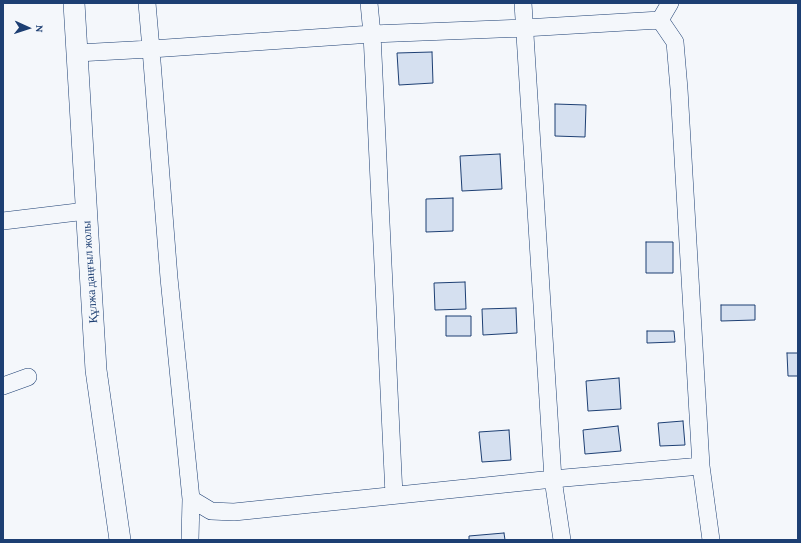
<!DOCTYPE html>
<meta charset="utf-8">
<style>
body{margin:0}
#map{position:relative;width:801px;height:543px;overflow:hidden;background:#f4f7fb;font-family:"Crimson Pro",serif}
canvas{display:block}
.frame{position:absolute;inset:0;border:4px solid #1d3f73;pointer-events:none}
.north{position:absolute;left:8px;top:8px;width:40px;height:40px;-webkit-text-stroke:3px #f4f7fb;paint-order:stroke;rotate:93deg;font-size:11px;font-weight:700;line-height:16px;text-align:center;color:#1d3f73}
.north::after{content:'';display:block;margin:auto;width:14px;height:18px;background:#1d3f73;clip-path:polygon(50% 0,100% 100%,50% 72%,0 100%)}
</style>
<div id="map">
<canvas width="801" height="543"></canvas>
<div class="frame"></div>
<div class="north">N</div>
</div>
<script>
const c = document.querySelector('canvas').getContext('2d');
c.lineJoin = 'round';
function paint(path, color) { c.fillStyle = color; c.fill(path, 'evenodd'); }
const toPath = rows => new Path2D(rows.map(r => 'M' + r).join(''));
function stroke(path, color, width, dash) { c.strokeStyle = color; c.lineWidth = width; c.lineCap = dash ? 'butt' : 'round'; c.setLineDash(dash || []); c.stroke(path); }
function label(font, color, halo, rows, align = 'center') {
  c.font = font + ' "Crimson Pro",serif'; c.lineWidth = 3; c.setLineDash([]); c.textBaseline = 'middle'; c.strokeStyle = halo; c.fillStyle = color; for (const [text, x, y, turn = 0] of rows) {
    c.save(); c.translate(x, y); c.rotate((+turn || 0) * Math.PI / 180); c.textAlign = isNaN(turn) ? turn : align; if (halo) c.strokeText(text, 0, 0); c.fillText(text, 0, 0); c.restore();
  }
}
const building = toPath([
 [432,52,433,83,399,85,397,53,432,52],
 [555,104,586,105,585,137,555,136,555,104],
 [500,154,502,189,462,191,460,156,500,154],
 [453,198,453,231,426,232,426,199,453,198],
 [646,242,673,242,673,273,646,273,646,242],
 [465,282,466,309,435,310,434,283,465,282],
 [721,305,755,305,755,320,721,321,721,305],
 [516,308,517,333,483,335,482,309,516,308],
 [446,316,471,316,471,336,446,336,446,316],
 [647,331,674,331,675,342,647,343,647,331],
 [787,353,798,353,798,376,788,376,787,353],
 [619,378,621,409,588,411,586,381,619,378],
 [683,421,685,445,660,446,658,423,683,421],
 [618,426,621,451,585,454,583,430,618,426],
 [509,430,511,460,482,462,479,432,509,430],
 [504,533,505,540,469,540,469,536,504,533]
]);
paint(building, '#d5e0f0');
stroke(building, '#1d3f73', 1);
const minor = toPath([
 [147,3,151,49,372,34,524,28,660,20,670,3],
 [369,3,372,34,394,495],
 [523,3,553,479,562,540],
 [660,20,675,42,679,89,701,466,711,540],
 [77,53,151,49,169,278,191,499,211,511,234,512,553,479,701,466],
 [3,221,86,211],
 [3,386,28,377],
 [190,540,191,499]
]);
const major = toPath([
 [74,3,96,370,120,540]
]);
stroke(minor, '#1d3f73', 18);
stroke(major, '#1d3f73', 22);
stroke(minor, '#f4f7fb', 17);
stroke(major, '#f4f7fb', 21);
label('12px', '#1d3f73', '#f4f7fb', [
 ["Құлжа даңғыл жолы",90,272,-94]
]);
</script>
